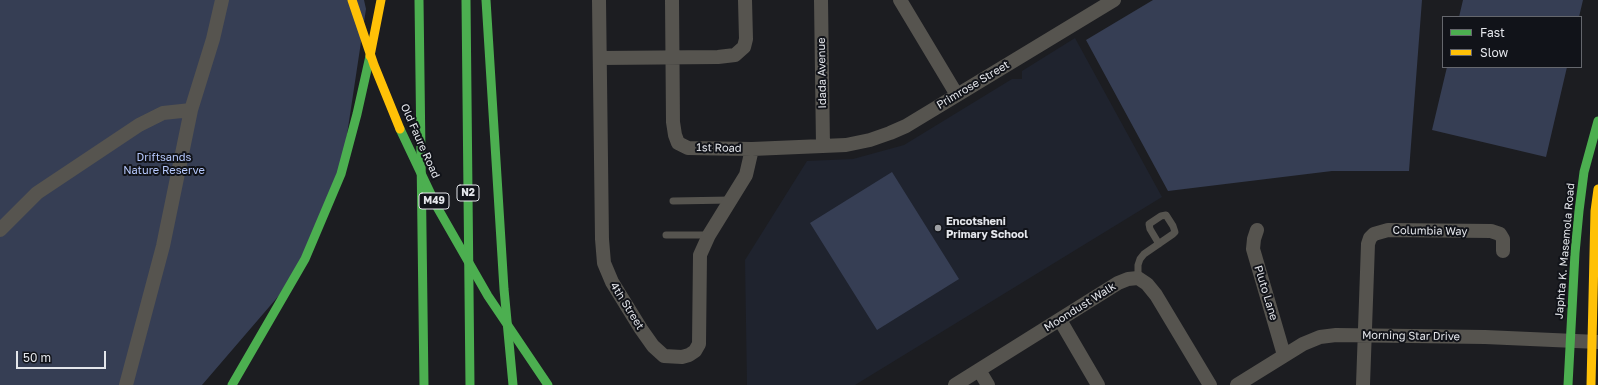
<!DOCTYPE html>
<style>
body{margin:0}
#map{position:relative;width:1598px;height:385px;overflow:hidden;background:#1c1d21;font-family:"Golos Text",sans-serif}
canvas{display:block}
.legend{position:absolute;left:1442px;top:16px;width:140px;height:52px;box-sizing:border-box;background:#111319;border:1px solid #65676d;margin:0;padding:5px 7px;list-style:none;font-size:12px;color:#e4e6eb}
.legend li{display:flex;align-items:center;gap:8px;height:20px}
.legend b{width:20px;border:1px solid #65676d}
.scale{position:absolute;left:16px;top:351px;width:90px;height:18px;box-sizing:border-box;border:2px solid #e4e6eb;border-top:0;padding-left:5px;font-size:12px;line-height:14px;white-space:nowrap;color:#e4e6eb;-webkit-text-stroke:3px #111319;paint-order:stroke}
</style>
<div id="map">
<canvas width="1598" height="385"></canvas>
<ul class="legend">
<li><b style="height:5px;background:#4caf50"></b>Fast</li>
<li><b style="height:5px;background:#ffc107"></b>Slow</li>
</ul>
<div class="scale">50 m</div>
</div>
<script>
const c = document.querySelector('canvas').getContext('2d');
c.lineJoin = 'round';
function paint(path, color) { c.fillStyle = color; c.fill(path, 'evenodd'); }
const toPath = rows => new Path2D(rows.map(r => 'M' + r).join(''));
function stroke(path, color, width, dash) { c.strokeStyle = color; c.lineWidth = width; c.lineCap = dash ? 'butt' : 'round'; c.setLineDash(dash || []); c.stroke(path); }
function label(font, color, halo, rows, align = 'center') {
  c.font = font + ' "Golos Text",sans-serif'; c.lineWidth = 4; c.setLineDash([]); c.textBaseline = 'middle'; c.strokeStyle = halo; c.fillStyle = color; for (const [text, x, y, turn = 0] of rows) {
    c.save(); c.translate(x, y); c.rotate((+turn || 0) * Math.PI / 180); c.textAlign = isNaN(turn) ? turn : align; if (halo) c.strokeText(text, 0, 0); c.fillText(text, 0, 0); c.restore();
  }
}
paint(toPath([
 [1075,38,1162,197,855,385,747,385,745,260,807,161,853,159,904,145,1012,79,1022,79,1022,71]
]), '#1f232e');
paint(toPath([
 [0,0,364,0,366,9,343,161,294,278,202,385,0,385],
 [1153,0,1422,0,1409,171,1332,171,1168,191,1086,40],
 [1463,0,1583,0,1579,17,1459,17],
 [1447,67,1567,67,1546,157,1432,130],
 [892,172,959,279,877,330,810,223]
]), '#363e54');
stroke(toPath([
 [673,201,731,200],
 [666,235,709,235],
 [1138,278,1138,265,1140,259,1144,254,1173,234,1175,232,1173,226,1166,215,1161,216,1149,224,1150,229,1159,244]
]), '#56544f', 7);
stroke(toPath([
 [599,0,602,239,604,263,612,282,641,329,653,346,664,356,682,357,689,355,695,351,699,344,700,255,709,235,746,175,752,149],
 [672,0,673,122,675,135,678,143,688,148,752,149,846,145,870,140,890,133,906,126,1114,0],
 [821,0,823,146],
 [900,0,957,95],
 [601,58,718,57,735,55,744,47,746,39,745,0],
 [0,230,37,193,139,125,163,113,191,110],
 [1257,230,1254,239,1253,249,1284,355],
 [1060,320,1098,385],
 [979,370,988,385],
 [126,385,163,246,191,110,213,39,222,0],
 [955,385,1118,283,1128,279,1138,278,1147,284,1156,295,1210,385],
 [1237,385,1303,344,1320,337,1336,335,1485,337,1598,342],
 [1363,385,1368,244,1370,238,1374,234,1388,230,1491,231,1500,234,1503,239,1503,251]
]), '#56544f', 14);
stroke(toPath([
 [419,0,424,385],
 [466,0,470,385],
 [486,0,504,289,513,385],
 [232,385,305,259,341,174,357,114,370,56],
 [1568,385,1575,253,1579,211,1584,172,1598,121]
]), '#4caf50', 9);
stroke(toPath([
 [370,56,381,0],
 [1591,385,1595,211,1598,189]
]), '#ffc107', 9);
stroke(toPath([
 [400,129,437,207,488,296,548,385]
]), '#4caf50', 9);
stroke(toPath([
 [352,0,374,65,400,129]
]), '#ffc107', 9);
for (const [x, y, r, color] of [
 [938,228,4,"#9ea0a4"]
]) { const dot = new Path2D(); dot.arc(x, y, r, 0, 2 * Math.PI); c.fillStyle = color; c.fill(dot); stroke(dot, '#111319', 1.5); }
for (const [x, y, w] of [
 [468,193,22],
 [434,201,30]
]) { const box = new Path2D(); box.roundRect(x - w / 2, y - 8, w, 16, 3); c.fillStyle = '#111319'; c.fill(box); stroke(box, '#e4e6eb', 1); }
label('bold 10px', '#e4e6eb', null, [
 ["N2",468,193],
 ["M49",434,201]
]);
label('11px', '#e4e6eb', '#111319', [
 ["Idada Avenue",822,73,-91],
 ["Primrose Street",973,85,-31],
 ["Old Faure Road",420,141,66],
 ["1st Road",719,148,1],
 ["Columbia Way",1430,231,1],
 ["Japhta K. Masemola Road",1565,251,-85],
 ["Pluto Lane",1266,293,73],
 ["4th Street",627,306,58],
 ["Moondust Walk",1080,307,-32],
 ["Morning Star Drive",1411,336,1]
]);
label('11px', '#b6c8fc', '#111319', [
 ["Driftsands",164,158],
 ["Nature Reserve",164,171]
]);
label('bold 11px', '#e4e6eb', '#111319', [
 ["Encotsheni",946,222],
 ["Primary School",946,235]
], 'left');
</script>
